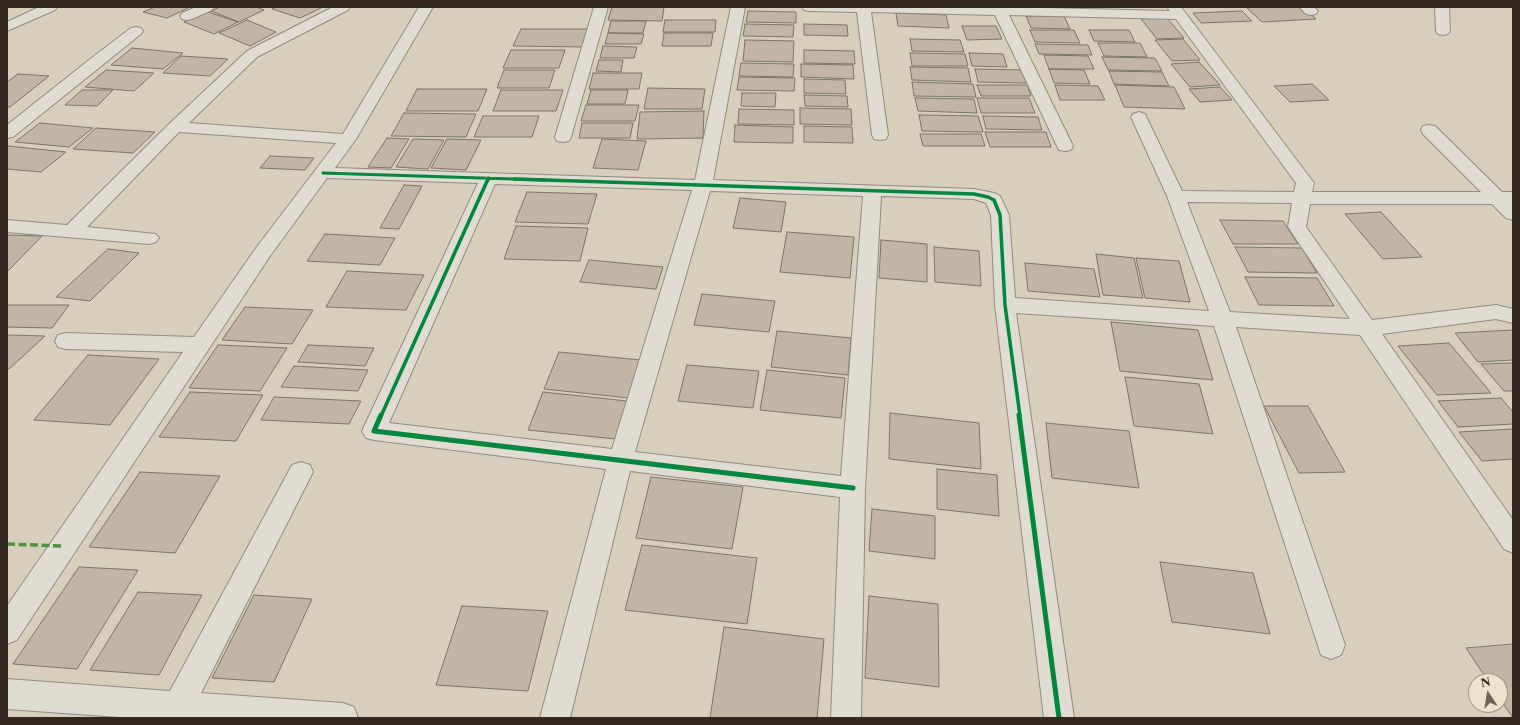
<!DOCTYPE html>
<style>
body{margin:0}
#map{position:relative;width:1520px;height:725px;overflow:hidden;background:#d7cfbc;font-family:"Libre Caslon Text",serif}
canvas{display:block}
.frame{position:absolute;inset:0;border:8px solid #34271f;pointer-events:none}
.north{position:absolute;left:1468px;top:673px;width:40px;height:40px;box-sizing:border-box;background:#ece3cc;border:1px solid #a29887;border-radius:50%;rotate:348deg;font-size:11px;font-weight:700;line-height:16px;text-align:center;color:#34271f}
.north::after{content:'';display:block;margin:auto;width:14px;height:18px;background:#6d6256;clip-path:polygon(50% 0,100% 100%,50% 72%,0 100%)}
</style>
<div id="map">
<canvas width="1520" height="725"></canvas>
<div class="frame"></div>
<div class="north">N</div>
</div>
<script>
const c = document.querySelector('canvas').getContext('2d');
c.lineJoin = 'round';
function paint(path, color) { c.fillStyle = color; c.fill(path, 'evenodd'); }
const toPath = rows => new Path2D(rows.map(r => 'M' + r).join(''));
function stroke(path, color, width, dash) { c.strokeStyle = color; c.lineWidth = width; c.lineCap = dash ? 'butt' : 'round'; c.setLineDash(dash || []); c.stroke(path); }
const building = toPath([
 [155,7,186,7,188,8,167,18,143,12,155,7],
 [220,7,256,7,264,10,239,22,211,11,220,7],
 [276,7,319,7,321,8,300,18,272,9,276,7],
 [612,7,664,7,662,21,608,20,612,7],
 [1246,7,1303,7,1316,19,1262,22,1246,7],
 [748,11,796,12,796,23,746,22,748,11],
 [1242,11,1252,21,1201,23,1193,13,1242,11],
 [208,12,238,22,214,34,184,22,208,12],
 [896,13,946,15,949,28,898,26,896,13],
 [1026,16,1064,16,1070,29,1031,28,1026,16],
 [1167,18,1184,38,1157,39,1141,19,1167,18],
 [247,20,276,32,250,46,219,33,247,20],
 [665,20,716,20,715,32,663,32,665,20],
 [611,21,646,21,643,33,608,33,611,21],
 [745,24,794,25,793,37,743,36,745,24],
 [804,24,847,25,848,36,804,35,804,24],
 [962,26,996,26,1002,39,967,40,962,26],
 [521,29,589,29,584,47,513,46,521,29],
 [1030,30,1074,30,1080,43,1035,42,1030,30],
 [1089,30,1129,30,1135,42,1094,41,1089,30],
 [608,33,644,34,641,44,605,44,608,33],
 [664,33,713,33,711,46,662,46,664,33],
 [910,39,960,40,964,52,912,51,910,39],
 [1183,39,1200,60,1172,61,1155,40,1183,39],
 [745,40,794,41,793,62,743,61,745,40],
 [1098,43,1140,43,1147,57,1104,56,1098,43],
 [1035,44,1088,45,1092,55,1039,54,1035,44],
 [603,46,637,47,634,58,600,58,603,46],
 [132,48,183,53,163,69,111,65,132,48],
 [511,50,565,50,559,68,503,68,511,50],
 [804,50,854,51,855,64,804,63,804,50],
 [910,53,965,54,968,66,912,66,910,53],
 [969,53,1003,54,1007,67,972,66,969,53],
 [1044,55,1088,56,1094,69,1049,69,1044,55],
 [181,56,228,59,210,76,163,73,181,56],
 [1102,57,1155,58,1162,71,1108,70,1102,57],
 [599,60,623,60,621,72,596,71,599,60],
 [1199,62,1220,85,1190,87,1171,64,1199,62],
 [741,63,794,64,793,77,739,76,741,63],
 [801,64,853,65,854,79,801,77,801,64],
 [910,67,968,68,971,82,912,80,910,67],
 [975,69,1022,70,1026,83,978,82,975,69],
 [1049,69,1084,70,1090,84,1054,83,1049,69],
 [106,70,154,73,134,91,85,87,106,70],
 [504,70,555,70,549,88,497,88,504,70],
 [1109,71,1162,72,1169,86,1114,84,1109,71],
 [593,73,642,73,639,89,589,89,593,73],
 [18,74,49,76,10,107,7,107,7,82,18,74],
 [739,77,795,78,794,91,737,90,739,77],
 [804,79,845,80,846,94,804,93,804,79],
 [912,82,973,84,976,97,914,96,912,82],
 [1312,84,1329,100,1290,102,1274,86,1312,84],
 [977,85,1027,85,1031,96,981,96,977,85],
 [1055,85,1098,86,1105,100,1060,100,1055,85],
 [1115,85,1174,87,1185,109,1124,107,1115,85],
 [1220,87,1232,100,1200,102,1189,89,1220,87],
 [648,88,705,89,702,109,644,109,648,88],
 [417,89,487,89,478,111,406,111,417,89],
 [82,90,113,90,97,106,65,105,82,90],
 [501,90,563,90,556,111,493,111,501,90],
 [591,90,628,90,625,104,587,104,591,90],
 [742,93,776,93,775,107,741,106,742,93],
 [804,95,847,96,848,107,805,106,804,95],
 [915,98,974,99,977,113,918,111,915,98],
 [977,98,1029,98,1035,113,981,113,977,98],
 [586,105,639,105,635,121,581,121,586,105],
 [800,108,851,109,852,125,800,124,800,108],
 [739,109,794,110,794,125,738,124,739,109],
 [704,111,703,138,637,139,640,112,704,111],
 [404,113,476,114,466,137,391,136,404,113],
 [919,115,978,116,983,132,922,131,919,115],
 [483,116,539,116,532,137,474,137,483,116],
 [983,116,1038,117,1042,130,986,129,983,116],
 [40,123,93,128,69,147,15,142,40,123],
 [582,123,633,123,630,138,579,138,582,123],
 [735,125,793,127,793,143,734,142,735,125],
 [804,126,852,127,853,143,804,142,804,126],
 [96,128,155,132,133,153,73,149,96,128],
 [985,132,1046,132,1051,147,990,147,985,132],
 [920,134,981,134,985,146,923,146,920,134],
 [387,138,409,139,391,168,368,167,387,138],
 [413,139,444,140,428,169,396,167,413,139],
 [447,139,481,140,466,170,431,168,447,139],
 [602,139,646,141,638,170,593,168,602,139],
 [8,146,66,152,41,172,7,169,7,147,8,146],
 [270,156,314,158,305,170,260,168,270,156],
 [404,185,422,186,399,229,380,228,404,185],
 [527,192,597,194,588,224,515,222,527,192],
 [740,198,786,202,781,232,733,228,740,198],
 [1381,212,1422,257,1383,259,1345,214,1381,212],
 [1220,220,1283,221,1298,244,1233,244,1220,220],
 [516,226,588,228,580,261,504,259,516,226],
 [787,232,854,237,850,278,780,272,787,232],
 [325,234,395,238,380,265,307,261,325,234],
 [7,235,42,236,7,272,7,235],
 [881,240,927,244,927,282,879,278,881,240],
 [934,247,979,251,981,286,935,282,934,247],
 [1235,247,1302,248,1317,273,1248,272,1235,247],
 [108,249,139,253,90,301,56,297,108,249],
 [1096,254,1134,258,1143,298,1103,295,1096,254],
 [1136,258,1179,261,1190,302,1145,298,1136,258],
 [589,260,663,267,656,289,580,282,589,260],
 [1025,263,1094,269,1100,297,1028,291,1025,263],
 [347,271,424,275,406,310,326,307,347,271],
 [1245,277,1317,278,1334,306,1259,305,1245,277],
 [702,294,775,301,769,332,694,325,702,294],
 [7,305,69,305,52,328,7,327,7,305],
 [245,307,313,310,292,344,222,340,245,307],
 [1111,322,1198,330,1213,380,1120,371,1111,322],
 [1513,330,1513,360,1478,362,1455,333,1513,330],
 [777,331,851,338,848,375,771,367,777,331],
 [7,335,45,336,9,369,7,369,7,335],
 [1449,343,1491,393,1437,395,1398,346,1449,343],
 [218,345,287,348,260,391,189,388,218,345],
 [308,345,374,348,365,366,298,362,308,345],
 [559,352,641,360,629,398,544,389,559,352],
 [88,355,159,359,110,425,34,420,88,355],
 [1513,363,1513,391,1504,391,1481,364,1513,363],
 [687,365,759,371,753,408,678,401,687,365],
 [294,366,368,370,358,391,281,387,294,366],
 [767,370,845,378,841,418,760,410,767,370],
 [1125,377,1199,384,1213,434,1134,426,1125,377],
 [190,392,263,395,236,441,159,437,190,392],
 [543,392,627,401,616,439,528,430,543,392],
 [274,397,361,401,349,424,261,420,274,397],
 [1501,398,1513,412,1513,424,1458,427,1438,401,1501,398],
 [1264,406,1308,406,1345,472,1299,473,1264,406],
 [890,413,979,423,981,469,889,459,890,413],
 [1046,423,1129,431,1139,488,1052,478,1046,423],
 [1513,429,1513,459,1482,461,1459,432,1513,429],
 [937,469,997,475,999,516,937,509,937,469],
 [140,472,220,476,175,553,89,547,140,472],
 [651,477,743,487,732,549,636,538,651,477],
 [872,509,935,516,935,559,869,551,872,509],
 [642,545,757,558,747,624,625,610,642,545],
 [1160,562,1253,573,1270,634,1172,622,1160,562],
 [79,567,138,570,77,669,13,664,79,567],
 [138,592,202,595,159,675,90,670,138,592],
 [254,595,312,599,274,682,212,678,254,595],
 [869,596,938,604,939,687,865,678,869,596],
 [462,606,548,611,528,691,436,685,462,606],
 [724,627,824,639,817,718,710,718,724,627],
 [1513,644,1513,718,1500,699,1500,681,1488,681,1466,648,1513,644]
]);
paint(building, '#c3b6a6');
stroke(building, '#7a746a', 1);
const minor = toPath([
 [39,7,57,7,55,10,7,31,7,22,39,7],
 [196,7,214,7,212,10,192,19,187,20,182,19,180,16,182,13,196,7],
 [333,7,350,7,348,10,257,57,189,123,343,134,419,7,433,7,356,139,335,168,695,180,731,7,745,7,713,180,974,189,994,193,1000,196,1009,215,1015,298,1209,311,1167,196,1131,117,1133,114,1139,112,1145,114,1182,191,1294,192,1296,183,1176,19,1009,15,1073,146,1071,150,1065,151,1059,150,1057,146,995,15,871,12,888,135,886,139,880,140,874,139,872,135,857,12,809,11,804,10,802,7,1003,7,1170,11,1167,7,1181,7,1311,179,1314,183,1312,192,1481,192,1423,134,1421,130,1423,126,1429,125,1435,126,1502,192,1513,192,1513,220,1506,218,1492,204,1310,204,1306,227,1372,320,1496,305,1513,309,1513,323,1496,319,1382,334,1513,520,1513,553,1504,549,1360,335,1236,327,1345,645,1341,655,1331,659,1321,655,1214,326,1016,313,1074,718,1044,718,995,305,991,215,986,203,974,199,881,196,865,488,861,718,831,718,840,497,630,471,570,718,540,718,606,469,374,440,366,438,362,431,478,183,327,178,270,256,17,640,7,644,7,606,183,352,66,349,58,347,55,341,58,335,66,333,194,337,256,248,336,143,179,132,87,227,156,234,159,238,156,242,149,244,7,232,7,220,67,225,169,124,247,51,333,7],
 [495,184,692,190,612,449,389,423,495,184],
 [710,191,863,196,841,476,635,452,710,191],
 [1187,202,1292,203,1288,227,1350,319,1230,312,1187,202],
 [594,7,608,7,571,137,569,141,563,142,557,141,555,137,594,7],
 [1299,7,1314,7,1318,11,1316,14,1311,15,1306,14,1299,7],
 [1435,7,1449,7,1450,31,1448,34,1443,35,1438,34,1436,31,1435,7],
 [136,27,141,28,143,31,141,34,13,137,7,138,7,125,94,56,131,28,136,27],
 [301,462,310,465,313,472,201,693,343,703,354,707,358,718,133,718,7,709,7,679,170,691,292,465,301,462]
]);
stroke(minor, '#918a7f', 2);
paint(minor, '#e0dcd2');
stroke(toPath([
 [7,544,63,546]
]), '#4f943d', 3.5, [8, 3.5]);
stroke(toPath([
 [323,173,545,180],
 [488,180,489,178]
]), '#00873e', 3);
stroke(toPath([
 [514,179,974,194,988,197,994,200,1000,215,1005,305,1020,416],
 [381,416,488,179]
]), '#00873e', 3.5);
stroke(toPath([
 [381,415,374,431,853,488],
 [1019,415,1059,718]
]), '#00873e', 5);
</script>
